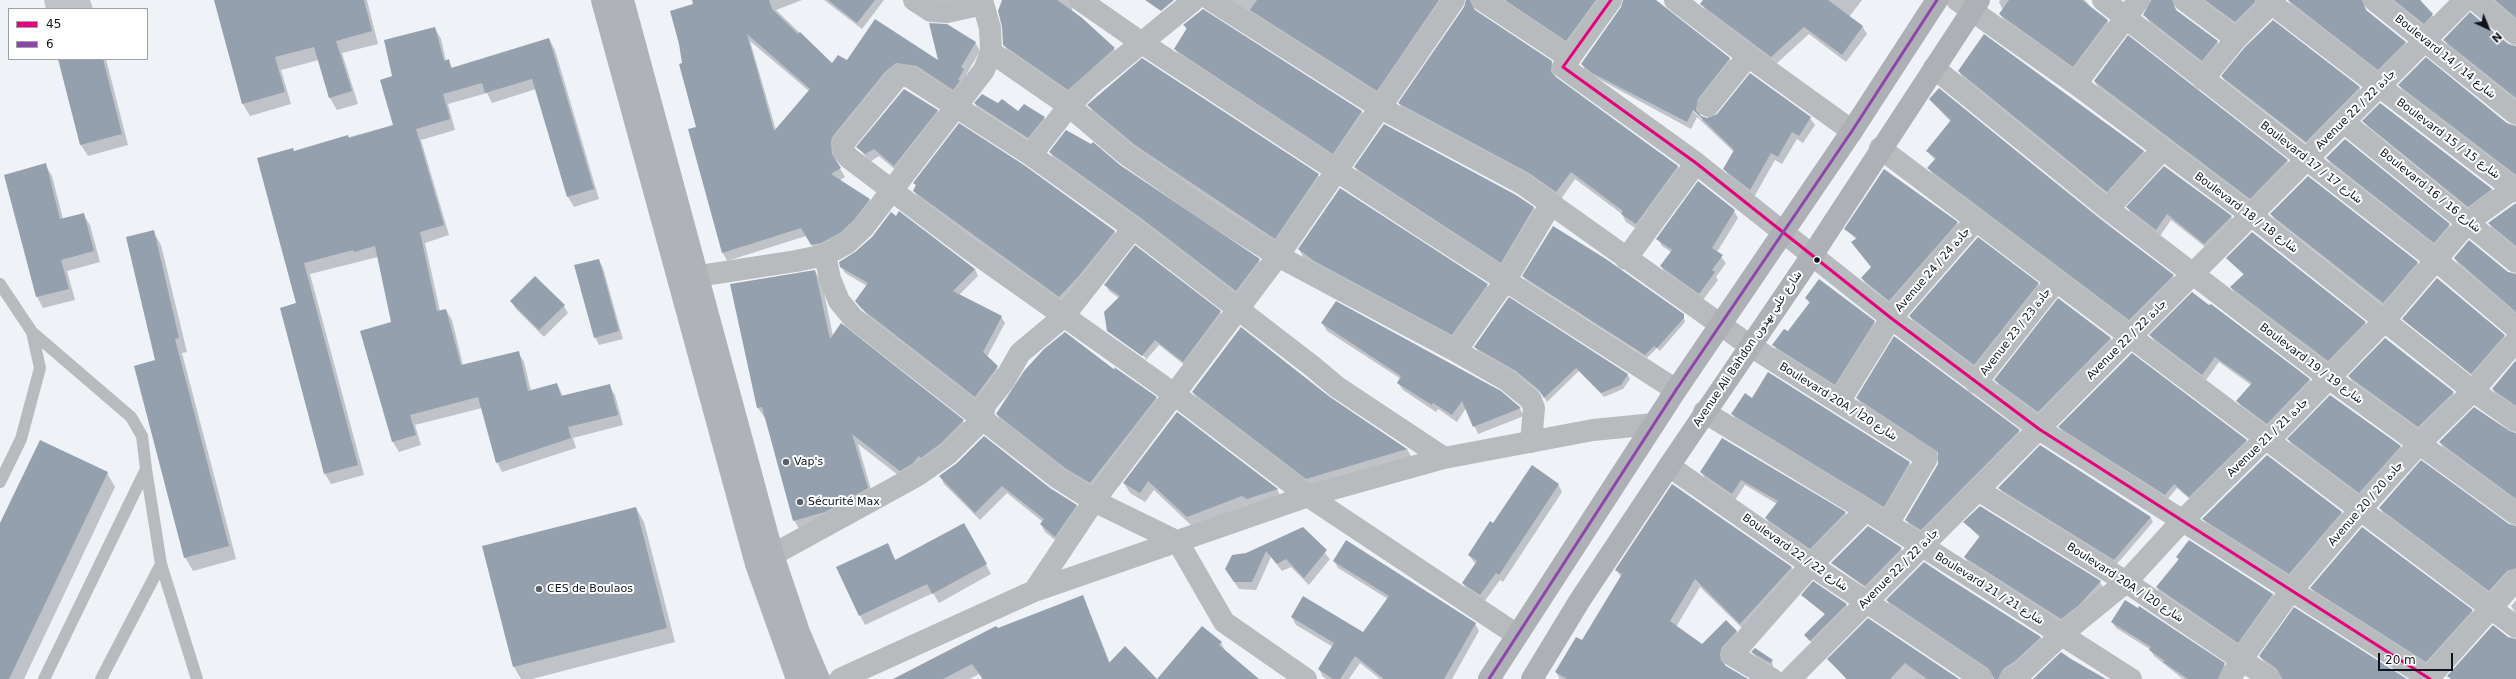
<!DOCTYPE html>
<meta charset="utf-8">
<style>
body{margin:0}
#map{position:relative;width:2516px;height:679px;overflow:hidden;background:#eff3f8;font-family:"DejaVu Sans",sans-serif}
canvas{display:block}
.legend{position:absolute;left:8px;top:8px;width:140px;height:52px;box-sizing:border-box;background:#fff;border:1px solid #9ea1a4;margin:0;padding:5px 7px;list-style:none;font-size:12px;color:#0d131c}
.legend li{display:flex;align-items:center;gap:8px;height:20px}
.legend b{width:20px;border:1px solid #9ea1a4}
.north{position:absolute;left:2468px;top:8px;width:40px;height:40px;-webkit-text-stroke:3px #fff;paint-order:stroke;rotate:136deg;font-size:11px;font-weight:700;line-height:16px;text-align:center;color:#0d131c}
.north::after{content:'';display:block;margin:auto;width:14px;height:18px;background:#0d131c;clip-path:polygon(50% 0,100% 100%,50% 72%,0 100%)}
.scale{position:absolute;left:2378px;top:653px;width:75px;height:18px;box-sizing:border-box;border:2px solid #0d131c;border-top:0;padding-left:5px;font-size:12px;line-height:14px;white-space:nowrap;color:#0d131c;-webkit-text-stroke:3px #fff;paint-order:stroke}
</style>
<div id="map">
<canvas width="2516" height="679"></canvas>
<ul class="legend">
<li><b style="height:5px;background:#e5007d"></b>45</li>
<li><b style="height:5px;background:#8e44ad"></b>6</li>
</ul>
<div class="north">N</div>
<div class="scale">20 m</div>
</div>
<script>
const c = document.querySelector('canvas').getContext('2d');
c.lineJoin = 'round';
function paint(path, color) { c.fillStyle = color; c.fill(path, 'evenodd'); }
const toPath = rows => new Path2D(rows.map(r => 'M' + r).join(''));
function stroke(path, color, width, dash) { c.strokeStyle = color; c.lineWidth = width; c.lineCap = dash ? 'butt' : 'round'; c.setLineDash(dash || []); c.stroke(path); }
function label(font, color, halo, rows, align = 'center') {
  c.font = font + ' "DejaVu Sans","Noto Sans Arabic",sans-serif'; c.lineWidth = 4; c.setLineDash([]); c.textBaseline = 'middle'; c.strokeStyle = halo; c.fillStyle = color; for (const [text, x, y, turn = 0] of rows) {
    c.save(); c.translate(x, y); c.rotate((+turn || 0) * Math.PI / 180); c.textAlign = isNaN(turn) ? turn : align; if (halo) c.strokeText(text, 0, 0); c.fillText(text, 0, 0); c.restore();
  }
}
paint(toPath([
 [44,0,90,0,93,9,46,9],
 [215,0,367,0,378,44,342,53,358,104,337,110,330,98,319,60,281,70,291,104,250,116,243,104],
 [693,0,802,0,776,10,832,64,847,61,940,63,975,42,980,51,966,75,968,78,958,98,901,71,835,150,836,162,845,177,840,180,869,199,874,208,817,253,806,236,727,261,723,253,689,130,697,128,683,64,694,5],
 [750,41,809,91,776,130],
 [824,0,884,0,862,29],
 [928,0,969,0,971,10],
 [1025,0,1073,0,1072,10,1114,49,1118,56,1072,96,1008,52,1004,45],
 [1228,0,1448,0,1381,98],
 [1466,0,1478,0,1473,8,1475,12,1551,62,1556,70,1555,78,1678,166,1682,174,1640,231,1626,222,1622,214,1575,179,1561,199,1404,111,1399,103,1465,7],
 [1499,0,1605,0,1571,48],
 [1623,0,1654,0,1730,59,1734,66,1702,106,1700,116,1690,106,1689,107,1702,120,1702,117,1706,119,1810,118,1815,125,1803,143,1797,139,1782,164,1775,160,1754,197,1729,176,1724,169,1734,152,1697,117,1691,129,1586,72,1582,64,1622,7],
 [1705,0,1862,0,1849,17,1862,26,1867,34,1846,62,1809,34,1776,64,1706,11,1702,4],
 [2000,0,2085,0,2092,9,2108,21,2113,31,2079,76,2006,24,2000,14,2003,10,1999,2],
 [2152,0,2177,0,2174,6,2177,11,2217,42,2221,48,2205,66,2150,23,2146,17],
 [2201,0,2260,0,2239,28],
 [2288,0,2366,0,2364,5,2367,12,2405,42,2409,48,2382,75,2292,6],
 [2391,0,2420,0,2436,20,2427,29],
 [2492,0,2516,0,2516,22],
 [1203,10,1362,112,1365,118,1337,159,1179,55,1175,49,1187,30,1184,25],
 [2470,14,2513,47,2516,46,2516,100,2448,46,2445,40],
 [2273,21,2360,88,2362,93,2309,146,2225,81,2222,77],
 [435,28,441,39,446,61,448,60,453,69,549,39,555,50,599,199,574,207,568,197,536,89,492,103,487,93,448,104,455,130,421,140,449,235,425,243,440,311,446,310,452,320,463,365,518,352,524,362,531,391,557,384,563,396,609,385,615,395,623,425,573,438,576,448,502,472,497,462,482,408,415,425,421,445,399,452,393,442,393,323,378,257,310,274,364,475,331,484,325,474,281,308,297,303,294,152,394,125,394,76],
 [1984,36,2144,151,2147,158,2111,197,1962,77,1959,71],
 [2128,37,2287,161,2290,166,2253,203,2098,87,2095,82],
 [59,59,106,59,128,145,88,156,81,145],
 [2399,85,2516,126,2516,178,2403,91],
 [1939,90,2173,276,2177,283,2133,326,1933,175,1929,168,1935,160,1927,151,1951,122,1930,100],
 [975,104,999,105,1018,112,1044,118,1046,121,1030,141,977,107],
 [2381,104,2492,189,2495,195,2471,211,2367,126,2364,121],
 [1089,105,1318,175,1324,185,1280,248,1141,155,1094,115],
 [937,110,941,118,899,173,879,156,870,162,858,147],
 [1050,152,1119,166,1259,260,1263,266,1240,297,1054,159],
 [2327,158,2449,225,2452,230,2437,247,2330,163],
 [45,164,52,176,63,219,83,214,90,225,100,262,67,271,75,300,43,308,37,297,5,175],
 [1355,167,1516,196,1534,208,1538,215,1505,269,1359,174],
 [2165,167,2231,217,2235,224,2209,250,2171,220,2160,236,2131,214,2128,208],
 [915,183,1114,231,1119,239,1064,305,919,199,914,191,916,186],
 [2516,204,2516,248,2492,229,2489,223],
 [1734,211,1738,218,1717,252,1726,263,1716,277,1718,280,1703,300,1665,273,1661,266,1671,252,1662,246,1658,239],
 [2271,214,2417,262,2420,268,2386,308,2274,219],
 [1957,223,1960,227,1892,305,1865,283,1862,278,1872,268,1856,239,1845,229],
 [153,231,161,245,187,352,182,353,236,559,193,571,185,557,156,361],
 [1299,249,1487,285,1491,292,1457,342,1320,269,1303,257],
 [2227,259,2365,323,2368,328,2331,366,2234,292,2231,287,2244,275],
 [2455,259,2516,274,2516,315,2458,264],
 [599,260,603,268,623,339,599,345,595,337],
 [841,266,975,269,978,276,959,295,1001,317,1005,323,987,357,1001,373,979,403,867,315,857,301,867,286,845,273],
 [815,271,822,283,833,336,841,324,963,421,970,433,907,482,858,444,874,500,801,532,794,520,766,420,758,408,731,285],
 [1523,276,1683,315,1685,322,1660,351,1657,348,1647,358,1526,280],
 [2038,284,2040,288,1977,369,1913,321,1910,316],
 [1106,285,1220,312,1223,318,1187,367,1159,345,1145,361,1111,335,1145,360,1146,358,1108,331,1119,298,1109,291],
 [1806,298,1874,322,1877,327,1838,390,1777,351,1774,345,1788,333,1810,304],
 [1509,299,1628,375,1630,379,1623,389,1604,397,1579,371,1547,402,1543,395,1519,376,1478,351,1475,347],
 [2059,299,2111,339,2115,346,2042,419,2000,387,1996,380],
 [511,301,564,306,568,313,544,337,516,309],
 [2211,305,2310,380,2313,386,2271,429,2241,406,2237,401,2251,385,2219,362,2206,380,2154,341,2151,335],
 [2403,319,2504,336,2506,339,2474,377],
 [1322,323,1500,392,1520,409,1524,416,1478,434,1466,408,1457,422,1438,409,1436,412,1403,390,1398,383,1401,379,1327,331],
 [2386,339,2453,393,2456,397,2421,432,2352,381,2349,376],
 [2516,362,2516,409,2496,395,2493,389],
 [1116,372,1156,398,1160,405,1094,490,1070,475,1001,421,997,414],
 [1193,392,1329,398,1407,449,1415,463,1315,493,1201,406],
 [1857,398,2019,431,2022,436,1924,534,1909,525,1906,520,1939,465,1939,455,1860,403],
 [1753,399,1909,463,1913,469,1887,512,1736,420,1733,414],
 [2474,408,2516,434,2516,501,2443,448,2440,442],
 [1177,413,1277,489,1282,499,1253,509,1248,505,1193,527,1154,490,1145,502,1130,493,1124,483],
 [2060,427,2246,440,2249,445,2192,501,2177,488,2168,499,2063,432],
 [1723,439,1845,513,1849,519,1813,554,1770,524,1766,518,1777,504,1745,485,1735,500,1705,478,1701,472],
 [2289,439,2400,446,2403,451,2361,497,2291,444],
 [2041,446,2151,518,2153,522,2117,564,2002,492,1999,488],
 [107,473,115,487,24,679,0,679,0,525],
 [940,476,1050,489,1076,505,1080,513,1060,544,1045,532,1041,524,1043,522,1007,493,980,520,944,484],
 [1558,484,1562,492,1503,582,1500,580,1484,602,1467,591,1463,583,1476,565,1469,555,1493,525],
 [1673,485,1792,568,1796,576,1746,632,1700,587,1676,627,1702,645,1736,631,1741,640,1727,656,1724,666,1746,679,1560,679,1556,672,1582,641,1621,577,1616,570],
 [636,508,644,522,675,642,532,679,521,679,514,667,484,547],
 [2380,508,2516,526,2516,574,2493,597,2383,514],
 [2341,512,2345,518,2292,579,2207,524,2204,519],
 [1965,522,2100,582,2103,587,2064,624,1968,563,1965,558,1980,538],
 [1868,527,1904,552,1867,589,1832,563],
 [1303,528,1330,559,1309,585,1291,567,1282,571,1271,557,1256,590,1239,589,1231,577,1246,554],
 [969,534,991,574,939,603,933,593,865,625,860,615,887,544,896,561],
 [2177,557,2273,594,2275,598,2240,646,2159,591,2157,587,2179,561],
 [1334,561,1475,623,1479,631,1452,679,1380,679,1360,663,1349,679,1327,679,1323,677,1319,669,1333,647,1296,625,1292,617,1364,633,1388,599,1338,568],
 [2311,588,2472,611,2475,615,2429,666,2314,592],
 [1802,595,1846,605,1848,608,1813,644,1805,635,1826,615],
 [1083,596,1110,663,1156,679,1071,679],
 [1887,600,2040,637,2044,643,2002,679,1995,679,1992,674,1890,606],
 [2516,600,2516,614,2511,606],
 [1868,619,1958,679,1846,679,1829,659],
 [2112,622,2224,664,2227,670,2223,679,2183,679,2154,656,2151,650,2116,628],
 [992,629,1030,679,982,679,979,674,970,679,895,679],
 [1221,643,1226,652,1258,679,1158,679],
 [1755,649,1772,661,1773,667,1755,656,1752,652],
 [2260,657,2405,679,2283,679,2264,662]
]), '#0003');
paint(toPath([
 [214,0,364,0,372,31,336,41,352,91,329,98,314,47,275,57,285,92,242,104],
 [692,0,769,0,772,9,798,34,800,32,832,63,838,55,847,60,875,19,938,60,929,23,947,24,976,42,961,67,964,69,958,80,960,81,953,90,917,66,896,63,885,72,833,136,831,141,832,154,841,168,831,174,870,199,854,220,840,233,821,243,811,245,801,228,722,253,688,129,696,127,679,64,682,63,679,44,670,11,693,4],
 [747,34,810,89,774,131],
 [828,0,875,0,857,23],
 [1002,0,1057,0,1081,17,1115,48,1068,90,1003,45,1002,27,998,11],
 [1145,0,1174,0,1161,11],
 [1257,0,1439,0,1377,91,1250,10],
 [1466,0,1470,0,1475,10,1552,61,1551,72,1556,77,1678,166,1636,224,1621,214,1623,211,1571,172,1556,192,1529,173,1398,103,1464,7],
 [1505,0,1596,0,1566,41],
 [1623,0,1656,0,1730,58,1698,99,1696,110,1701,116,1707,118,1717,114,1750,73,1811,117,1799,136,1792,132,1778,157,1771,153,1750,190,1723,169,1734,150,1693,110,1687,122,1592,73,1581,64,1621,7],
 [1703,0,1828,0,1863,26,1842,55,1804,27,1771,57,1700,4],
 [2009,0,2082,0,2108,20,2073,67,1999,14],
 [2151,0,2172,0,2176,10,2218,41,2202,61,2143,15],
 [2205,0,2255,0,2255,2,2235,22],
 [2288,0,2362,0,2366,10,2406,42,2378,70],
 [2394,0,2420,0,2433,14,2424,24],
 [2495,0,2516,0,2516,18],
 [1203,9,1362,111,1333,154,1174,49,1187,28,1183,25],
 [2470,12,2508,44,2516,46,2516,98,2443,40],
 [2273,20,2360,87,2306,142,2221,76,2245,47],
 [435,27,444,61,449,59,451,68,549,38,594,189,567,197,532,79,485,93,482,83,443,94,450,119,416,129,444,225,420,232,437,311,446,309,461,365,519,351,528,391,557,383,561,396,610,384,618,415,568,427,571,438,496,463,478,397,410,415,416,435,392,442,360,331,391,322,375,246,354,252,353,250,304,263,358,465,324,474,280,308,296,303,257,158,293,148,294,151,348,135,349,138,393,125,380,80,392,76,384,40],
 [1984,34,2144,151,2107,192,1958,71],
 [2128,35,2288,160,2250,199,2094,81],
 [2426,57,2508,124,2516,126,2516,175,2398,85],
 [1142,58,1319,174,1275,239,1135,145,1087,105],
 [58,59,103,59,122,134,80,145],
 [1939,88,2100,219,2174,275,2129,320,1927,168,1936,158,1926,151,1951,120,1929,99],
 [904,89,938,110,894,166,874,149,865,154,856,147],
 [982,94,998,103,1002,99,1018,111,1024,104,1045,117,1028,138,974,103],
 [2380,103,2492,189,2468,207,2362,121],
 [959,123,1024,165,1115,231,1078,277,1059,297,913,191,916,185,913,183],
 [1384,124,1516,195,1534,207,1501,263,1354,167],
 [1066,130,1091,144,1093,142,1120,165,1260,259,1236,291,1141,218,1049,152],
 [2345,139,2450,224,2434,243,2326,158],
 [46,163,60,219,84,213,94,251,61,260,69,289,36,297,4,175],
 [2164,166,2232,216,2204,244,2167,214,2156,230,2126,207],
 [1884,169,1958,222,1889,301,1861,278,1871,267,1851,242,1857,238,1844,229],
 [2308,176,2418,262,2383,303,2270,214],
 [1698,181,1735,210,1712,248,1723,255,1712,270,1715,272,1699,294,1660,266,1672,250,1656,239],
 [1340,188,1488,284,1452,335,1314,261,1298,249],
 [2516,203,2516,246,2488,223],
 [899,211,975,269,953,291,1002,316,983,352,998,366,975,397,862,309,855,301,868,283,840,267,839,262,855,252,872,237,891,212,896,216],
 [1553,226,1606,259,1684,314,1684,318,1657,348,1654,346,1645,355,1522,276],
 [154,230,179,338,175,339,229,546,184,558,134,366,155,360,126,237],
 [2252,232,2366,322,2328,361,2230,287,2244,274,2226,258],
 [1978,237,2039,283,1974,365,1909,316],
 [2469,240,2508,272,2516,274,2516,312,2454,258],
 [1135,245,1221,311,1183,362,1155,340,1142,356,1107,331,1104,312,1120,296,1104,285],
 [599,259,619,331,594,338,574,265],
 [815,270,830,339,841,323,964,420,940,444,921,458,919,456,912,464,900,471,852,434,868,488,825,512,793,521,762,407,757,408,730,284],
 [535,276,565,305,539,330,510,301],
 [2437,278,2505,335,2471,374,2402,319],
 [1819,279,1875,321,1835,385,1772,345,1784,329,1788,331,1810,302,1805,298],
 [2192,292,2209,305,2211,304,2310,379,2267,424,2236,401,2252,383,2215,357,2202,375,2149,335],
 [1509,297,1628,374,1621,385,1601,393,1576,368,1544,398,1539,390,1516,371,1474,347],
 [2058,298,2111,338,2038,412,1994,380],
 [1336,301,1501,391,1521,408,1473,427,1462,401,1452,415,1433,403,1432,405,1397,383,1401,376,1321,323],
 [1241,327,1330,397,1407,449,1306,479,1192,392],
 [1065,332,1115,370,1114,367,1157,397,1090,483,1065,468,996,414,1024,371,1044,349],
 [1894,336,2020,430,1921,530,1905,520,1938,464,1938,452,1856,398],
 [2385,338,2454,392,2418,427,2348,376],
 [2132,353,2247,440,2189,497,2174,484,2165,495,2058,427],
 [2516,360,2516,406,2492,389],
 [1768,372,1910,462,1884,507,1731,414,1745,393,1752,398],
 [2330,395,2401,446,2359,493,2287,439],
 [2474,407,2509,431,2516,433,2516,499,2439,442],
 [1177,412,1278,489,1247,499,1242,496,1187,517,1148,481,1140,493,1123,483],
 [984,436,1050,488,1077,505,1055,537,1040,524,1044,519,1002,486,975,513,939,476,957,463],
 [1722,438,1846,512,1810,549,1765,518,1778,501,1741,480,1732,494,1700,472],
 [40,440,108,472,9,679,0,679,0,523],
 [2040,445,2151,517,2114,560,1998,488],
 [2267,455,2342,512,2289,574,2202,519],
 [2421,460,2509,524,2516,526,2516,568,2507,571,2489,591,2379,508],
 [1532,465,1559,484,1499,575,1496,573,1480,595,1462,583,1477,561,1468,555,1490,521,1493,523],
 [1672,484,1792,567,1740,624,1695,579,1670,621,1702,644,1726,620,1737,631,1722,647,1720,654,1721,660,1726,666,1748,679,1567,679,1555,672,1576,637,1582,640,1622,574,1615,570],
 [1980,506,2101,581,2079,605,2061,619,1964,557,1980,536,1963,522],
 [636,507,667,628,513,667,482,546],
 [964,523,987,564,932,594,927,584,859,616,836,567,888,543,895,560],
 [1868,526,1902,548,1865,586,1831,563],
 [1303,527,1327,550,1304,578,1286,559,1277,564,1266,551,1252,582,1234,582,1225,569,1232,555,1246,553],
 [2362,527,2473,610,2426,662,2310,588],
 [1346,540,1476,623,1444,679,1384,679,1355,656,1340,679,1333,679,1318,669,1334,643,1291,617,1303,596,1363,632,1389,596,1333,561],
 [2189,540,2273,594,2238,643,2156,587,2179,559,2176,557],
 [1924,562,1948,578,2041,637,2015,661,2003,669,1998,679,1994,679,1989,669,1886,600],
 [1813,581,1847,604,1810,641,1804,635,1825,614,1801,595],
 [1083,595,1109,663,1125,646,1157,679,1202,626,1222,642,1219,645,1259,679,983,679,972,664,943,679,893,679,996,626,998,628],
 [2125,600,2138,608,2139,606,2225,663,2218,679,2188,679,2163,662,2165,661,2149,650,2151,647,2111,622],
 [2294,607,2407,679,2282,679,2277,669,2259,656],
 [1868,618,1959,679,1927,679,1905,663,1890,679,1847,679,1827,659],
 [2493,625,2508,637,2516,639,2516,679,2451,679,2447,676],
 [1755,648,1773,660,1770,663,1751,652],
 [2061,652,2071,659,2106,679,2033,679]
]), '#95a0ae');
stroke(toPath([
 [0,284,32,332,40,368,21,439,0,482],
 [32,332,131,417,142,436,146,469,44,679],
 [161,564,197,679],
 [101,679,161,564,146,469]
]), '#b8bbbe', 12);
stroke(toPath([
 [914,0,931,11,947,12,983,4],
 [1080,0,1142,43,1427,230,1676,390],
 [1211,0,1379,107,1523,184,1749,345,1927,458,1888,524],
 [1482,0,1570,58],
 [1611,0,1563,67,1696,163,1891,318,2039,429,2430,679],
 [1675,0,1748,56,1852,131],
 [1957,0,2076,84,2251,215,2473,391,2516,421],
 [2103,0,2436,260,2516,328],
 [2184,0,2236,39],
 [2267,0,2516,191],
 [2374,0,2516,114],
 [2475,0,2516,34],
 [991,52,1069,106,1127,155,1215,216,1278,256,1456,351,1508,381,1531,400,1534,408,1531,442],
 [1934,68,2108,209,2329,378,2516,514],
 [2203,79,2236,39,2275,0],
 [2076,84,2139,0],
 [1708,106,1748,56],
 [2344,122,2516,262],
 [1880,148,2516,627],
 [1031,155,1069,106,1090,85,1194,0],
 [2108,209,2162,150],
 [825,255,830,279,839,301,853,318,1058,478,1094,501,1178,542,1224,622,1306,679],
 [1626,259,1696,163],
 [679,279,796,261,825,255,847,243,863,228,984,70,991,52,990,28,982,0],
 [1456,351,1505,281,1551,204],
 [1976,383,2056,281],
 [1839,402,1891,318,1976,220],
 [1704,412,1866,510,2131,679],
 [1444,458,1337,387,1312,366,1133,228,1031,155,910,77,900,75,895,80,843,144,844,152,849,158,968,248,1174,394,1308,496,1517,635],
 [1669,466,1811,565,1982,679],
 [1978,490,2126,582,2270,679],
 [756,564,918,475,948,454,982,420,985,405,1004,381,1020,353,1063,317,1133,228],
 [1034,591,1094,501,1278,256,1454,0],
 [840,679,1034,591,1308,496,1444,458,1593,430,1654,424],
 [1772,679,1732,655,1811,565,1866,510],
 [1790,679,2465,0],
 [2010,679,2023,671,2061,635,2126,582,2182,521,2265,439,2274,435,2384,321,2469,221,2516,187],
 [2230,679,2241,660,2290,592,2360,510,2419,444,2473,391,2516,341],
 [2428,679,2516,580]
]), '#b8bbbe', 22);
stroke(toPath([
 [1489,679,1676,390,1852,131,1937,0],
 [1532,679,1580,600,1669,466,1813,254,1979,0]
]), '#adb0b4', 22);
stroke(toPath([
 [602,0,756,564,797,679],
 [623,0,773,555,799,632,819,679]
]), '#afb3b8', 22);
stroke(toPath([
 [1611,0,1563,67,1696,163,1891,318,2039,429,2430,679]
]), '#e5007d', 3);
stroke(toPath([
 [1489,679,1676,390,1852,131,1937,0]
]), '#8e44ad', 3);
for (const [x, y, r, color] of [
 [1817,260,3.5,"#0d131c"],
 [786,462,4,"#5c6169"],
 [800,502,4,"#5c6169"],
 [539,589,4,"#5c6169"]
]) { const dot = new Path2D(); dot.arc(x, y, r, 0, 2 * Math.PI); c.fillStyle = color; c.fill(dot); stroke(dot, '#fff', 1.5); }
label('11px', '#0d131c', '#fff', [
 ["Boulevard 14 / شارع 14",2445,57,39],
 ["Avenue 22 / جادة 22",2356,110,-45],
 ["Boulevard 15 / شارع 15",2448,139,37],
 ["Boulevard 17 / شارع 17",2311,163,38],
 ["Boulevard 16 / شارع 16",2430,191,39],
 ["Boulevard 18 / شارع 18",2246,213,37],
 ["Avenue 24 / جادة 24",1933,270,-49],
 ["Avenue 23 / جادة 23",2016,332,-52],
 ["Avenue 22 / جادة 22",2127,340,-45],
 ["Avenue Ali Bahdon شارع علي بهدون",1748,349,-56],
 ["Boulevard 19 / شارع 19",2311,364,37],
 ["Boulevard 20A / شارع 20أ",1838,402,32],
 ["Avenue 21 / جادة 21",2268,438,-44],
 ["Avenue 20 / جادة 20",2366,504,-49],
 ["Boulevard 22 / شارع 22",1795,553,35],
 ["Avenue 22 / جادة 22",1899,569,-45],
 ["Boulevard 20A / شارع 20أ",2125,583,33],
 ["Boulevard 21 / شارع 21",1989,589,32]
]);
label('11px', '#0d131c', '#fff', [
 ["Vap's",794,462],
 ["Sécurité Max",808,502],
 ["CES de Boulaos",547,589]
], 'left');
</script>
